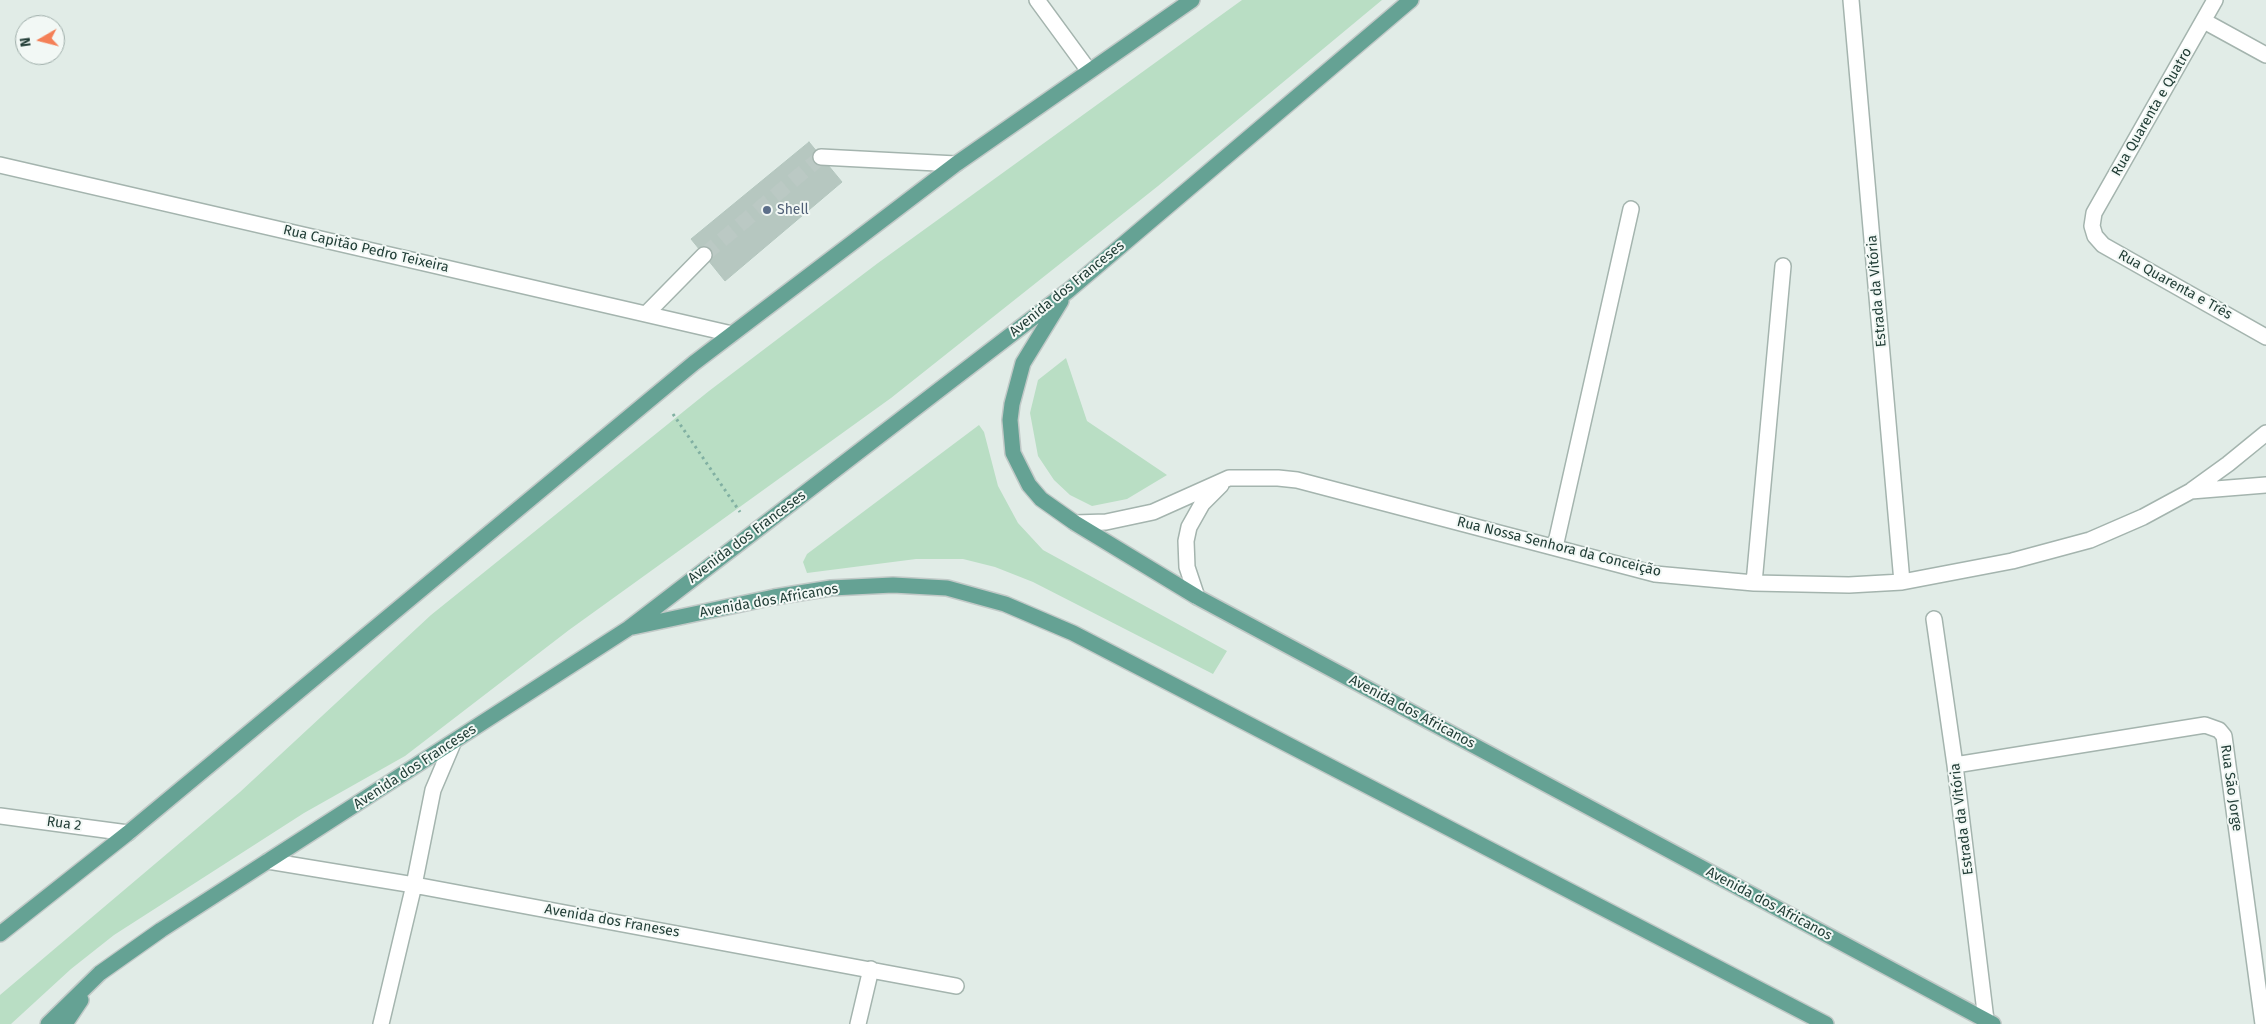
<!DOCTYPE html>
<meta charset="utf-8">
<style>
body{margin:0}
#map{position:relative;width:2266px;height:1024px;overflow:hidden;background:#e1ece7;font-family:"Fira Sans",sans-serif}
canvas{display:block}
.north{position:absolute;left:15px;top:15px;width:50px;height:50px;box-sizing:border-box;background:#f2f8f5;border:1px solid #9eada9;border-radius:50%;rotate:262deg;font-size:14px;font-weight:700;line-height:20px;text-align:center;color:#213d36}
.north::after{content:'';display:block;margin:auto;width:18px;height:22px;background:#f48057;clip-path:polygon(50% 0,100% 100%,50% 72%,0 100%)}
</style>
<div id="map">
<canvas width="2266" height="1024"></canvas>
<div class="north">N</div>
</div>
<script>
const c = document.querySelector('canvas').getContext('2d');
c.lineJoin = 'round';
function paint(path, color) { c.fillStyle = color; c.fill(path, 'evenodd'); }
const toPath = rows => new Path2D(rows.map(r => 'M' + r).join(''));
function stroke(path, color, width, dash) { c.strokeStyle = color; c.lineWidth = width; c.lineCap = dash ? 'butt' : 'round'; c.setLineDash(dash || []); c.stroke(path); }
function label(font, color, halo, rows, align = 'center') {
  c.font = font + ' "Fira Sans",sans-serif'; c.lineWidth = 4; c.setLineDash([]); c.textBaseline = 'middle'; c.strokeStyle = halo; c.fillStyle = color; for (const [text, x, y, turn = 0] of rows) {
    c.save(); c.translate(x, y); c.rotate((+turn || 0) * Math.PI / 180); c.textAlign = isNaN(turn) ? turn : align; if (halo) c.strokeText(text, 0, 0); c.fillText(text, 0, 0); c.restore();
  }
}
paint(toPath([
 [1242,0,1382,0,1158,186,891,398,569,630,405,756,304,813,114,935,71,969,11,1024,0,1024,0,995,240,792,431,615,709,391,878,263],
 [1066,358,1087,421,1167,475,1127,499,1092,506,1070,495,1054,480,1038,456,1030,413,1038,380],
 [979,425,984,432,998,486,1018,523,1043,550,1227,651,1213,674,1033,582,995,567,963,559,916,559,807,573,803,562,807,554]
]), '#b9dec4');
const building = toPath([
 [809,142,842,182,725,281,691,239,809,142]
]);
paint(building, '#b6c7c0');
stroke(building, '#b3c6be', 1);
stroke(toPath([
 [704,255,821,157]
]), '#bbc9c4', 15, [15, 8]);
const minor = toPath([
 [1037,0,1089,71],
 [1851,0,1902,582],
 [2215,0,2094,213,2092,226,2095,236,2103,245,2266,337],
 [2204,21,2266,55],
 [821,157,956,164],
 [0,165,732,334],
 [646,314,704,255],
 [2192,490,2228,464,2266,433],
 [1075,523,1106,522,1153,512,1229,478,1278,478,1297,480,1655,574,1754,583,1849,585,1902,582,2012,561,2090,540,2143,517,2191,491,2266,485],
 [1555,547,1631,209],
 [1754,583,1783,266],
 [1197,597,1187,567,1186,541,1189,527,1202,504,1221,485],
 [1934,619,1955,765,1986,1020],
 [1955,765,2205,725,2219,730,2224,736,2263,1024],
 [0,816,128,833],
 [268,861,414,885,956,986],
 [381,1024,414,885,433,790,453,743],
 [858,1024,871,969]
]);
const major = toPath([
 [1061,301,1023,363,1012,404,1010,420,1013,453,1029,485,1041,499,1075,523,1197,597,1993,1024],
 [633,627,774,597,831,588,893,585,947,588,1005,604,1073,633,1826,1024],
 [0,934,128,833,694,363,956,164,1192,0],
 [48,1024,100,973,161,930,629,628,1068,291,1411,0],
 [65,1024,81,1000]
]);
stroke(minor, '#a4b4ae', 18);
stroke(major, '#c1c9c7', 18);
stroke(toPath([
 [673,414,740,512]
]), '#81b0a2', 3, [2.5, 4]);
stroke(minor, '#fff', 15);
stroke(major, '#65a294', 15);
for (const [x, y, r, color] of [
 [767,210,5,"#5c6f8a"]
]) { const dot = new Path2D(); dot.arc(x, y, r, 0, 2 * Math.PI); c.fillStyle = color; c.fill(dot); stroke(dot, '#f2f8f5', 2); }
label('14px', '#213d36', '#f2f8f5', [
 ["Rua Quarenta e Quatro",2152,112,-60],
 ["Rua Capitão Pedro Teixeira",366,249,13],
 ["Rua Quarenta e Três",2175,285,29],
 ["Avenida dos Franceses",1067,289,-39],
 ["Estrada da Vitória",1877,291,-95],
 ["Avenida dos Franceses",747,537,-37],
 ["Rua Nossa Senhora da Conceição",1559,547,14],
 ["Avenida dos Africanos",769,601,-10],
 ["Avenida dos Africanos",1412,712,28],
 ["Avenida dos Franceses",415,767,-33],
 ["Rua São Jorge",2231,788,82],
 ["Estrada da Vitória",1962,819,-97],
 ["Rua 2",64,824,8],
 ["Avenida dos Africanos",1769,904,28],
 ["Avenida dos Franeses",612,921,10]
]);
label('14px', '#4e5e75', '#f2f8f5', [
 ["Shell",777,210]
], 'left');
</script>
